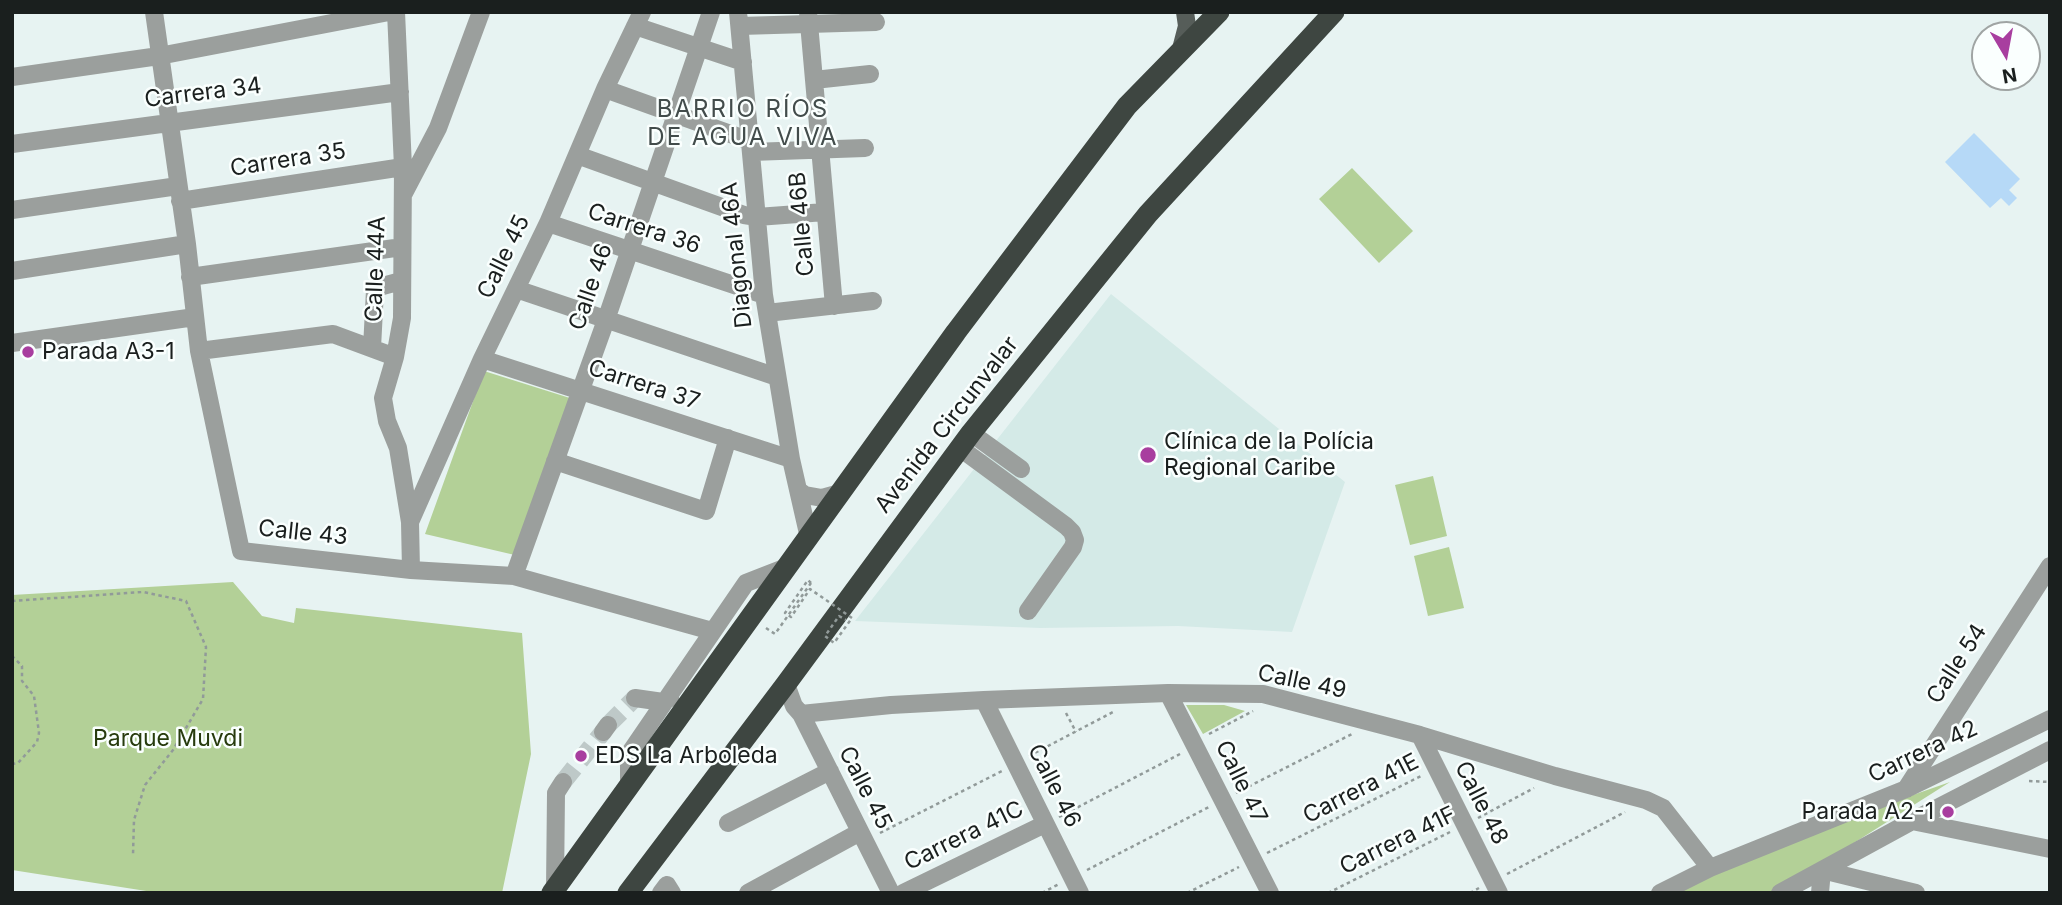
<!DOCTYPE html>
<meta charset="utf-8">
<style>
body{margin:0}
#map{position:relative;width:2062px;height:905px;overflow:hidden;background:#e7f3f2;font-family:Inter,sans-serif}
canvas{display:block}
.frame{position:absolute;inset:0;border:14px solid #1a1f1e;pointer-events:none}
.north{position:absolute;left:1971px;top:21px;width:70px;height:70px;box-sizing:border-box;background:#fafffe;border:2px solid #a0a5a4;border-radius:50%;rotate:170deg;font-size:19px;font-weight:700;line-height:28px;text-align:center;color:#1a1f1e}
.north::after{content:'';display:block;margin:auto;width:24px;height:32px;background:#a83e9f;clip-path:polygon(50% 0,100% 100%,50% 72%,0 100%)}
</style>
<div id="map">
<canvas width="2062" height="905"></canvas>
<div class="frame"></div>
<div class="north">N</div>
</div>
<script>
const c = document.querySelector('canvas').getContext('2d');
c.lineJoin = 'round';
function paint(path, color) { c.fillStyle = color; c.fill(path, 'evenodd'); }
const toPath = rows => new Path2D(rows.map(r => 'M' + r).join(''));
function stroke(path, color, width, dash) { c.strokeStyle = color; c.lineWidth = width; c.lineCap = dash ? 'butt' : 'round'; c.setLineDash(dash || []); c.stroke(path); }
function label(font, color, halo, rows, align = 'center') {
  c.font = font + ' Inter,sans-serif'; c.lineWidth = 5; c.setLineDash([]); c.textBaseline = 'middle'; c.strokeStyle = halo; c.fillStyle = color; for (const [text, x, y, turn = 0] of rows) {
    c.save(); c.translate(x, y); c.rotate((+turn || 0) * Math.PI / 180); c.textAlign = isNaN(turn) ? turn : align; if (halo) c.strokeText(text, 0, 0); c.fillText(text, 0, 0); c.restore();
  }
}
paint(toPath([
 [1111,294,1345,482,1292,632,1178,626,1040,628,855,621]
]), '#d4eae7');
paint(toPath([
 [1352,168,1413,231,1379,263,1319,199],
 [484,371,573,399,519,556,425,534],
 [1433,476,1447,536,1410,545,1395,485],
 [1449,547,1464,608,1428,616,1414,556],
 [233,582,262,616,294,623,296,608,522,633,531,754,502,893,159,893,12,870,12,595],
 [1186,705,1224,705,1245,711,1203,734],
 [1950,782,1775,893,1660,893,1813,830]
]), '#b3d097');
paint(toPath([
 [1974,133,2020,179,2009,190,2017,198,2009,206,2001,198,1990,208,1945,162]
]), '#b6d9f7');
stroke(toPath([
 [608,725,635,698],
 [563,782,603,732]
]), '#bec9c8', 18, [18, 9]);
stroke(toPath([
 [12,601,143,592,186,601,206,647,203,699,173,750,145,785,134,820,133,855],
 [766,628,775,634,811,583],
 [12,656,22,666,22,681,34,696,39,733,37,742,18,763,12,764],
 [1066,713,1076,732],
 [1209,734,1253,711],
 [1029,756,1113,712],
 [2029,781,2050,782],
 [1236,793,1352,734],
 [1059,817,1180,754],
 [1478,818,1534,788],
 [880,833,1002,771],
 [1267,853,1421,776],
 [1087,870,1209,807],
 [1507,874,1625,812],
 [1042,893,1059,884],
 [1187,893,1239,867],
 [1328,893,1450,832],
 [1470,893,1479,888]
]), '#919a99', 2.5, [3.5, 3.5]);
stroke(toPath([
 [154,12,187,244,199,351,241,551,411,570,514,576,712,631],
 [396,12,403,167,402,318,395,357,383,398,387,421,398,448,410,522,411,570],
 [738,12,764,295,791,459,809,538],
 [808,12,834,306],
 [635,26,743,62],
 [740,26,876,22],
 [12,77,159,56,389,12],
 [814,80,870,74],
 [605,89,750,141],
 [12,144,400,92],
 [751,152,865,148],
 [577,155,744,215,757,217,825,212],
 [404,193,438,128,481,12],
 [180,201,403,167],
 [12,210,178,186],
 [548,223,764,295],
 [12,271,187,244],
 [190,277,402,247],
 [516,289,777,377],
 [767,313,873,301],
 [12,343,195,317],
 [372,348,375,290,379,287,401,281],
 [199,351,333,334,395,357],
 [482,359,791,459],
 [971,433,1021,469],
 [960,448,1066,526,1072,532,1075,540,1073,547,1028,611],
 [555,461,706,511,728,438],
 [798,490,805,495,822,498,840,493],
 [410,522,482,359,548,223,605,89,642,12],
 [514,576,606,320,711,12],
 [786,684,794,706,801,714,891,893],
 [1168,693,1270,893],
 [635,698,663,702,670,698],
 [984,700,1080,893],
 [801,714,891,705,984,700,1168,693,1263,694,1420,735,1555,776,1646,800,1663,808,1710,868],
 [603,732,608,725],
 [1420,735,1499,893],
 [629,788,629,754,746,583,787,567],
 [1906,789,2050,566],
 [1912,821,2050,849],
 [728,823,830,771],
 [555,888,556,793,563,782],
 [661,893,667,885,672,893],
 [748,893,860,832],
 [903,893,1045,824],
 [1660,893,1710,868,1906,789,2050,719],
 [1780,893,1912,821,2050,750],
 [1820,893,1822,870,1916,893]
]), '#9b9f9d', 18);
stroke(toPath([
 [1181,49,1187,26,1185,12]
]), '#565d59', 18);
stroke(toPath([
 [552,893,956,332,1127,106,1219,12],
 [628,893,786,684,971,433,1148,214,1334,12]
]), '#3e4641', 21);
stroke(toPath([
 [811,583,808,580,785,613,791,617,810,589,852,618,834,643,825,636,839,616,846,620]
]), '#919a99', 2.5, [3.5, 3.5]);
for (const [x, y, r, color] of [
 [28,352,7,"#a83e9f"],
 [1148,455,9,"#a83e9f"],
 [581,756,7,"#a83e9f"],
 [1948,812,7,"#a83e9f"]
]) { const dot = new Path2D(); dot.arc(x, y, r, 0, 2 * Math.PI); c.fillStyle = color; c.fill(dot); stroke(dot, '#fafffe', 2.5); }
label('23px', '#1a1f1e', '#fafffe', [
 ["Carrera 34",203,93,-7],
 ["Carrera 35",288,160,-9],
 ["Calle 46B",802,224,-95],
 ["Carrera 36",644,229,18],
 ["Diagonal 46A",737,255,-96],
 ["Calle 45",504,257,-64],
 ["Calle 44A",376,269,-88],
 ["Calle 46",591,287,-71],
 ["Carrera 37",644,385,18],
 ["Avenida Circunvalar",947,425,-52],
 ["Calle 43",303,533,6],
 ["Calle 54",1957,664,-57],
 ["Calle 49",1302,682,12],
 ["Carrera 42",1923,752,-25],
 ["Calle 47",1241,782,64],
 ["Calle 46",1054,786,63],
 ["Calle 45",865,788,63],
 ["Carrera 41E",1361,789,-27],
 ["Calle 48",1481,803,63],
 ["Carrera 41C",964,836,-26],
 ["Carrera 41F",1398,841,-26]
]);
label('23px', '#1a1f1e', '#fafffe', [
 ["Parada A3-1",42,352],
 ["Clínica de la Polícia",1164,442],
 ["Regional Caribe",1164,468],
 ["EDS La Arboleda",595,756],
 ["Parada A2-1",1934,812,"right"]
], 'left');
label('23px', '#273b0d', '#fafffe', [
 ["Parque Muvdi",168,739]
]);
c.letterSpacing = '2px';
label('24px', '#424c4b', '#fafffe', [
 ["BARRIO RÍOS",743,110],
 ["DE AGUA VIVA",743,138]
]);
c.letterSpacing = '0px';
</script>
